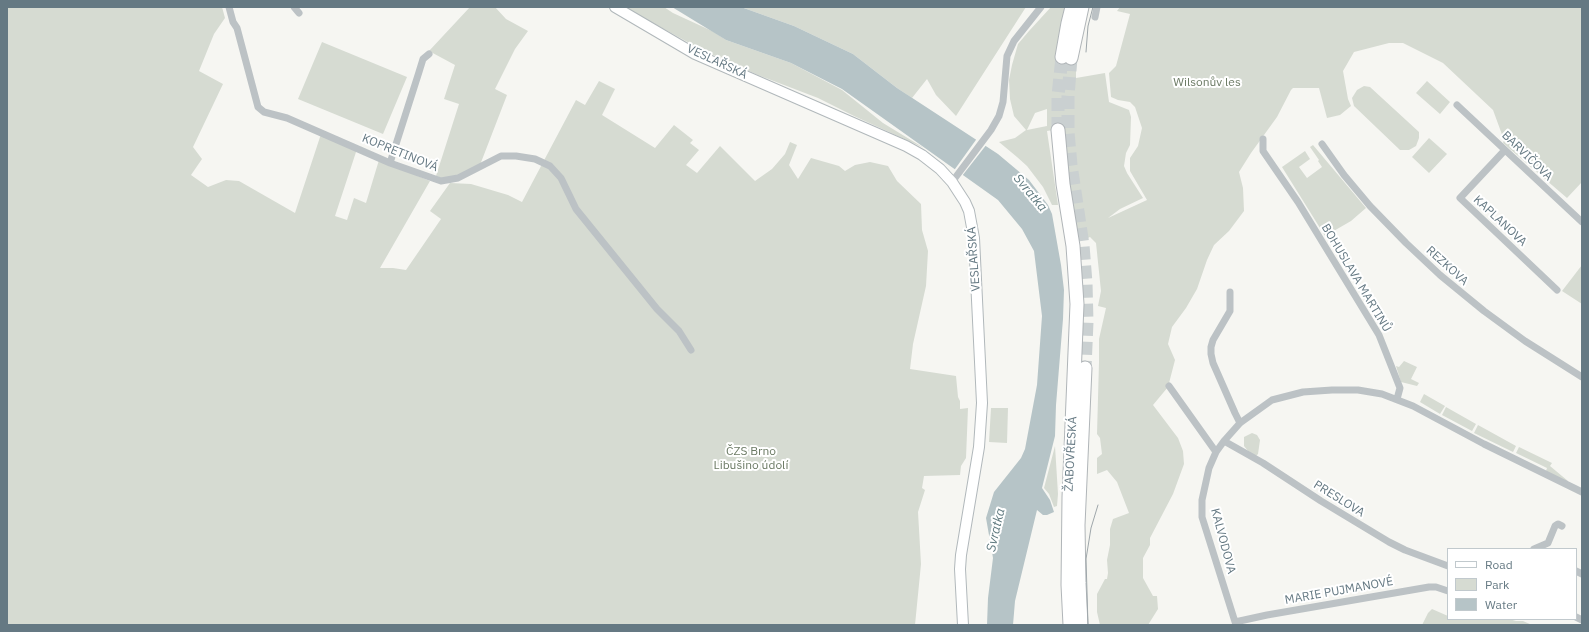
<!DOCTYPE html>
<meta charset="utf-8">
<style>
body{margin:0}
#map{position:relative;width:1589px;height:632px;overflow:hidden;background:#f6f6f2;font-family:"IBM Plex Sans",sans-serif}
canvas{display:block}
.frame{position:absolute;inset:0;border:8px solid #657983;pointer-events:none}
.legend{position:absolute;left:1447px;top:548px;width:130px;height:72px;box-sizing:border-box;background:#fff;border:1px solid #c1c9cd;margin:0;padding:5px 7px;list-style:none;font-size:12px;color:#657983}
.legend li{display:flex;align-items:center;gap:8px;height:20px}
.legend b{width:20px;border:1px solid #c1c9cd}
</style>
<div id="map">
<canvas width="1589" height="632"></canvas>
<div class="frame"></div>
<ul class="legend">
<li><b style="height:5px;background:#fff"></b>Road</li>
<li><b style="height:11px;background:#d6dbd2"></b>Park</li>
<li><b style="height:11px;background:#b6c4c7"></b>Water</li>
</ul>
</div>
<script>
const c = document.querySelector('canvas').getContext('2d');
c.lineJoin = 'round';
function paint(path, color) { c.fillStyle = color; c.fill(path, 'evenodd'); }
const toPath = rows => new Path2D(rows.map(r => 'M' + r).join(''));
function stroke(path, color, width, dash) { c.strokeStyle = color; c.lineWidth = width; c.lineCap = dash ? 'butt' : 'round'; c.setLineDash(dash || []); c.stroke(path); }
function label(font, color, halo, rows, align = 'center') {
  c.font = font + ' "IBM Plex Sans",sans-serif'; c.lineWidth = 4; c.setLineDash([]); c.textBaseline = 'middle'; c.strokeStyle = halo; c.fillStyle = color; for (const [text, x, y, turn = 0] of rows) {
    c.save(); c.translate(x, y); c.rotate((+turn || 0) * Math.PI / 180); c.textAlign = isNaN(turn) ? turn : align; if (halo) c.strokeText(text, 0, 0); c.fillText(text, 0, 0); c.restore();
  }
}
paint(toPath([
 [7,7,222,7,225,18,214,34,199,71,223,84,193,147,202,159,191,175,208,187,226,180,239,181,295,213,321,134,357,149,335,216,347,220,354,198,366,203,379,160,430,181,380,268,393,268,406,270,441,219,430,211,450,183,471,184,508,195,522,202,576,100,585,105,599,81,615,89,602,115,655,148,674,125,693,140,690,143,699,150,686,165,697,173,720,146,755,181,772,169,785,154,790,142,797,145,789,165,798,179,811,158,839,166,845,171,855,165,870,162,888,166,897,181,921,204,922,230,928,251,926,286,913,344,910,369,956,376,958,397,960,401,960,409,968,408,966,458,961,466,960,475,924,476,922,488,925,490,918,512,921,564,915,625,7,625],
 [470,7,495,7,506,19,528,31,515,49,495,89,507,95,480,165,461,175,444,179,436,176,459,104,444,99,455,65,429,51],
 [624,7,664,7,673,13,712,31,726,40,791,63,842,90,883,123,924,148,854,116,818,98,758,75,702,50],
 [741,7,1026,7,956,116,936,95,927,79,912,98,897,88,853,54,794,26],
 [1051,7,1067,7,1058,47,1055,66,1076,70,1076,78,1105,73,1109,102,1129,110,1131,117,1130,145,1126,153,1124,166,1127,173,1143,198,1120,209,1108,218,1147,200,1130,171,1130,158,1138,146,1142,128,1135,107,1130,102,1118,100,1111,97,1109,73,1116,66,1130,14,1117,11,1120,7,1582,7,1582,182,1567,198,1503,143,1504,140,1493,110,1443,63,1403,43,1389,43,1354,52,1343,71,1348,99,1351,106,1340,115,1327,118,1319,88,1293,88,1291,90,1277,117,1251,153,1239,172,1243,188,1244,211,1229,231,1214,245,1207,260,1197,289,1186,308,1172,327,1168,344,1175,360,1168,387,1153,405,1178,438,1183,451,1184,464,1173,494,1150,538,1150,545,1143,558,1143,578,1153,596,1157,596,1158,609,1148,625,1100,625,1097,612,1097,594,1105,579,1107,579,1108,573,1107,560,1110,545,1110,529,1113,519,1129,513,1117,482,1107,470,1097,474,1097,458,1102,454,1100,438,1097,434,1099,362,1099,339,1106,308,1098,306,1101,291,1096,243,1090,237,1078,242,1053,130,1047,131,1058,205,1052,205,1043,187,1027,166,1017,157,999,142,1015,138,1026,130,1014,116,1010,99,1009,80,1012,65,1018,44,1029,31],
 [1047,109,1047,126,1027,130,1035,113],
 [322,42,407,77,383,134,298,99],
 [1427,81,1450,102,1440,114,1416,93],
 [1364,86,1370,87,1419,132,1419,138,1416,146,1409,150,1400,150,1354,106,1352,98,1357,90],
 [1429,138,1447,154,1429,173,1412,157],
 [1313,145,1366,208,1351,221,1325,236,1282,167,1305,151,1310,159,1299,167,1307,178,1322,167,1318,161,1319,160,1310,147],
 [1582,265,1582,304,1562,291],
 [1404,361,1417,367,1411,379,1419,383,1417,386,1401,382,1396,366,1399,367],
 [1424,394,1445,406,1440,414,1420,402],
 [1446,407,1476,424,1472,431,1442,415],
 [991,408,1008,408,1007,443,989,442],
 [1478,425,1516,446,1513,452,1474,433],
 [1252,433,1257,435,1260,440,1258,454,1256,456,1248,451,1244,446,1244,437],
 [1055,446,1058,494,1057,506,1054,507,1049,494,1044,488],
 [1519,447,1552,463,1550,466,1568,481,1567,483,1546,471,1547,468,1516,453],
 [1432,609,1448,616,1448,619,1509,619,1516,621,1523,621,1532,625,1422,625,1428,613]
]), '#d6dbd2');
paint(toPath([
 [672,7,741,7,794,26,853,54,897,88,998,154,1029,180,1048,205,1052,214,1061,265,1064,290,1063,319,1056,405,1055,436,1042,488,1050,500,1054,512,1047,515,1043,515,1037,510,1015,601,1013,625,987,625,988,598,993,558,986,518,994,492,1021,458,1025,449,1037,385,1042,316,1034,251,1022,229,998,200,842,89,791,63,726,40]
]), '#b6c4c7');
paint(toPath([
 [978,137,987,144,962,176,954,171,955,169]
]), '#f6f6f2');
stroke(toPath([
 [1071,58,1068,96,1068,132,1071,165,1083,245,1086,283,1087,322,1085,368],
 [1058,130,1058,96,1062,57]
]), '#cad0d1', 13, [13, 6]);
const secondary = toPath([
 [615,7,695,54,906,146,922,155,940,169,952,182,965,202,969,211,974,238,982,403,979,447,961,555,960,569,963,625]
]);
const highway = toPath([
 [1062,57,1068,23,1072,7],
 [1071,58,1082,7],
 [1058,130,1063,184,1073,246,1077,304,1069,497,1068,585,1070,625],
 [1081,625,1079,583,1078,525,1085,368]
]);
stroke(secondary, '#b1b8bb', 12);
stroke(highway, '#b0b5b8', 15);
stroke(toPath([
 [229,7,233,22,237,28,258,107,264,112,287,118,390,163,441,181,458,178,501,156,516,156,535,159,550,166,561,178,576,209,657,309,679,331,691,350],
 [294,7,299,13],
 [1095,17,1097,7],
 [1457,105,1582,222],
 [1263,139,1263,151,1298,202,1379,335,1400,388,1397,399],
 [1322,144,1344,175,1370,206,1406,243,1440,275,1484,311,1525,341,1582,377],
 [1505,150,1460,198,1557,290],
 [390,163,419,72,423,59,429,54],
 [952,182,991,130,999,116,1003,102,1007,56,1014,41,1041,7],
 [1230,292,1230,311,1213,340,1211,347,1211,354,1213,363,1235,413,1240,423],
 [1169,386,1216,452],
 [1224,441,1263,463,1321,501,1389,542,1405,550,1448,566],
 [1534,549,1548,543,1555,526,1558,524,1562,526],
 [1576,571,1582,574],
 [1576,617,1582,620],
 [1235,622,1267,615,1429,587,1436,587,1448,591],
 [1236,625,1202,517,1202,500,1209,468,1216,452,1224,441,1240,423,1272,400,1303,392,1332,390,1358,390,1382,394,1413,406,1484,444,1582,492]
]), '#bcc2c5', 7);
stroke(secondary, '#fff', 10);
stroke(highway, '#fff', 13);
stroke(toPath([
 [1086,52,1088,26,1093,7],
 [1088,625,1086,559,1091,528,1098,505]
]), '#9ea6aa', 1);
label('12px', '#657983', '#fff', [
 ["VESLAŘSKÁ",717,62,25],
 ["KOPRETINOVÁ",400,153,22],
 ["BARVIČOVA",1527,156,44],
 ["KAPLANOVA",1500,221,43],
 ["VESLAŘSKÁ",974,259,-94],
 ["REZKOVA",1447,266,42],
 ["BOHUSLAVA MARTINŮ",1356,278,59],
 ["ŽABOVŘESKÁ",1071,454,-87],
 ["PRESLOVA",1339,499,32],
 ["KALVODOVA",1223,541,75],
 ["MARIE PUJMANOVÉ",1339,591,-10]
]);
label('12px', '#6b7a64', '#fff', [
 ["Wilsonův les",1207,83],
 ["ČZS Brno",751,452],
 ["Libušino údolí",751,466]
]);
label('italic 13px', '#617b80', '#fff', [
 ["Svratka",1030,193,50],
 ["Svratka",996,530,-77]
]);
</script>
